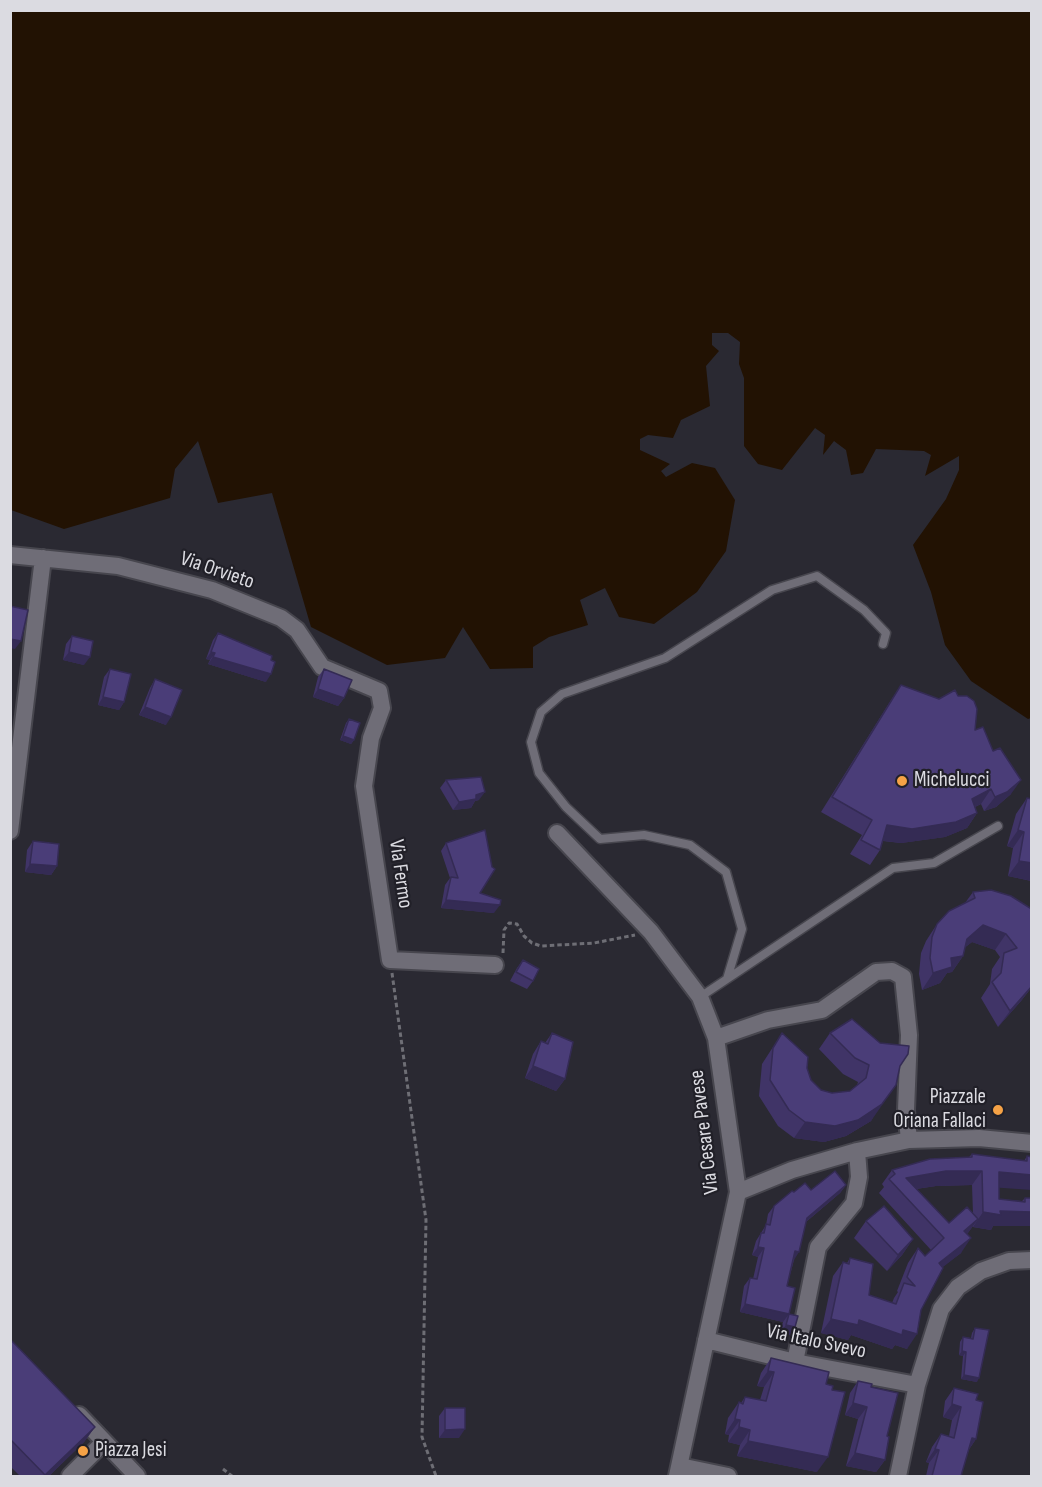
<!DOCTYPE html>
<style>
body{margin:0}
#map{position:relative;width:1042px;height:1487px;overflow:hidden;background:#2a2932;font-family:"Sofia Sans Condensed",sans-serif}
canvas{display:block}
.frame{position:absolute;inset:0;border:12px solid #dbdbe1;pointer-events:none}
</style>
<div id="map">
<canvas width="1042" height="1487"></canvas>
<div class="frame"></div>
</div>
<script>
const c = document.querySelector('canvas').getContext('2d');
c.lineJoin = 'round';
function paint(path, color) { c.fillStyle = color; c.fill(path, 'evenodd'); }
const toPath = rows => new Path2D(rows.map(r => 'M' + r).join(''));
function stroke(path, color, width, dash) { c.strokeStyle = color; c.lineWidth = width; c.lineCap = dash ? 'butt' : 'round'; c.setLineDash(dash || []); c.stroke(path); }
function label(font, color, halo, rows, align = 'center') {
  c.font = font + ' "Sofia Sans Condensed",sans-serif'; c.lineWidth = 4.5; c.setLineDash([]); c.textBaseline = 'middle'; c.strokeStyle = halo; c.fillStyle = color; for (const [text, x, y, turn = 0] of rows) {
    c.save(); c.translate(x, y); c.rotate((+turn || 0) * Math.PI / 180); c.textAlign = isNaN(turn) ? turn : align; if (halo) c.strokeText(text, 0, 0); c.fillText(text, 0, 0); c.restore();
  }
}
paint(toPath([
 [11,10,1031,11,1031,718,1028,719,971,681,945,645,931,592,913,545,946,499,959,470,959,456,925,476,931,455,924,451,876,449,863,473,851,475,846,450,834,441,823,455,825,435,815,428,782,470,758,464,744,446,744,378,739,364,740,342,728,333,712,333,712,345,719,351,706,366,710,406,681,420,673,438,648,435,640,439,640,450,670,464,661,471,666,477,692,463,715,468,735,500,726,551,697,592,654,624,619,617,605,588,580,600,588,625,549,637,533,647,533,668,490,669,463,627,445,658,387,665,311,627,272,493,218,503,198,441,175,469,170,498,64,529,11,510]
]), '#221203');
const service = toPath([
 [727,979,893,868,934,863,998,826],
 [700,997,727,979,742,929,726,872,690,845,644,835,600,839,566,807,539,773,531,742,541,712,562,694,665,658,772,590,817,576,864,610,886,633,883,644]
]);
const minor = toPath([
 [10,555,118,566,212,590,281,618,297,630,322,667,379,691,382,708,371,738,364,786,390,960,495,965],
 [10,831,43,558],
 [557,833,651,932,700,997,716,1038,738,1192,677,1476],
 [716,1038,768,1020,822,1010,876,972,892,971,903,977,909,1035,906,1110,909,1140],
 [738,1192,792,1170,857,1151,909,1140,979,1138,1032,1143],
 [706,1340,795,1362,917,1385],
 [795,1362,818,1247,854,1203,859,1177,857,1151],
 [79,1415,137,1476],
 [680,1466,728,1476],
 [70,1476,104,1442],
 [898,1476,917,1385,941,1309,958,1287,981,1271,1009,1261,1032,1260]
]);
stroke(service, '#47464e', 11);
stroke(minor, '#47464e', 20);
stroke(toPath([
 [503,953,504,930,509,923,517,924,524,936,532,943,541,946,594,943,635,935],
 [392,973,426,1220,422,1437,436,1476],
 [223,1469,232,1476]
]), '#6e6e75', 3, [4.5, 3]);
stroke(service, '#6f6d77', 8);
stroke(minor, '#6f6d77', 16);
paint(toPath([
 [218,633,266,682,208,664,210,660,206,659,213,640],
 [72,636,84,665,63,660,66,644],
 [110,669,124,702,119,710,98,705,104,677],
 [324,669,344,698,338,706,313,697,318,677],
 [155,679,166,725,139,715,150,688],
 [901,685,975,730,1011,794,996,807,984,811,981,804,975,807,977,813,967,828,945,837,901,843,883,841,880,850,870,865,850,854,862,835,821,812,891,700],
 [349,719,354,740,351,744,340,740,346,723],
 [446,780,479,800,475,801,471,808,453,810,440,788],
 [1027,798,1031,881,1008,876,1013,848,1007,846,1016,814],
 [33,841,57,866,51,875,25,872,27,850],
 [446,843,480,893,494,913,441,908,445,885,450,878,441,851],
 [973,892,1011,896,1032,987,1021,1001,998,1027,981,998,990,984,992,969,1000,957,995,950,972,942,965,947,963,956,952,972,947,973,940,983,922,990,919,974,921,953,926,941,937,924,965,903],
 [523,960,533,981,527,989,510,981,517,968],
 [552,1033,565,1079,556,1091,525,1078,533,1054,541,1041,545,1043],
 [782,1033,807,1068,811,1080,821,1090,832,1093,850,1091,857,1085,858,1082,843,1074,819,1049,830,1033,900,1066,871,1121,846,1136,824,1142,794,1138,778,1126,759,1096,762,1064],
 [972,1154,1024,1161,1027,1156,1032,1157,999,1187,999,1199,1022,1201,1025,1198,1032,1198,1032,1226,993,1226,991,1230,973,1227,973,1226,967,1234,961,1253,942,1267,921,1310,907,1349,895,1345,892,1349,851,1335,848,1340,821,1333,833,1276,843,1262,847,1263,850,1258,869,1295,892,1303,894,1298,898,1292,897,1291,908,1263,918,1248,925,1256,931,1250,879,1193,884,1187,882,1184,892,1170,969,1157],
 [972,1185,973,1214,949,1223,916,1189,936,1186],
 [846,1185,840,1193,806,1222,794,1260,787,1286,789,1314,795,1327,790,1335,780,1333,783,1322,740,1312,744,1286,750,1278,753,1279,758,1257,752,1255,756,1241,766,1225,768,1214,774,1206,794,1192],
 [866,1221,913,1239,902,1255,887,1271,854,1238],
 [975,1328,977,1382,961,1379,963,1356,959,1355,960,1342,963,1337,971,1338,972,1333],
 [10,1339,95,1427,84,1442,49,1476,20,1476,10,1466],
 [771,1358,826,1384,817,1472,737,1456,740,1445,728,1442,729,1435,725,1434,728,1418,739,1402,741,1403,745,1397,760,1400,764,1387,757,1386,761,1373],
 [858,1381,871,1387,887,1436,885,1460,876,1472,846,1466,858,1419,845,1415,850,1393],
 [954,1388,976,1400,976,1439,968,1451,961,1476,926,1476,929,1463,926,1462,932,1447,941,1434,949,1436,952,1420,943,1417,945,1401],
 [445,1408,459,1438,439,1438,439,1416]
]), '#403467');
paint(toPath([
 [10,639,21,641,15,649,10,648],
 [69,652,90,657,84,665,63,660],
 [211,652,215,653,210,660,206,659],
 [213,657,271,674,266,682,208,664],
 [318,689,344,698,338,706,313,697],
 [103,697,124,702,119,710,98,705],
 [145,707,171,717,166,725,139,715],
 [343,736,354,740,351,744,340,740],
 [1021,780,1011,794,996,807,984,811,995,797],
 [991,789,981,804,961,813,972,799],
 [485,792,479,800,475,801,471,808,453,810,459,802,476,795],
 [977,813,967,828,945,837,901,843,877,840,887,825],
 [1018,830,1024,832,1013,848,1007,846],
 [1019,861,1032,863,1032,881,1008,876],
 [30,864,57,866,51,875,25,872],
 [446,900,500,905,494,913,441,908],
 [983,925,1006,934,995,950,972,942,956,955,967,939],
 [963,956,952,972,947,973,940,983,922,990,933,973,951,958],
 [1032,986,1021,1001,998,1027,1010,1011],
 [533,1066,565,1079,556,1091,525,1078],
 [896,1085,871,1121,846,1136,824,1142,794,1138,805,1122],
 [946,1171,982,1171,972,1185,936,1186,901,1191,906,1178],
 [999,1172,1032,1175,1032,1190,989,1187],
 [846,1185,840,1193,801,1226,807,1218],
 [1000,1211,1032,1212,1032,1226,993,1226,991,1230,973,1227,983,1212],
 [978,1219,968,1233,954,1246,964,1231],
 [971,1238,961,1253,929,1278,939,1263],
 [913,1239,902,1255,887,1271,898,1255],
 [758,1247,764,1248,758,1257,752,1255],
 [795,1251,799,1252,794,1260],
 [745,1304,789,1314,783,1322,740,1312],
 [831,1319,859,1320,903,1330,917,1334,907,1349,895,1345,892,1349,851,1335,848,1340,821,1333],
 [786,1325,795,1327,790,1335,780,1333],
 [962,1351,966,1352,963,1356,959,1355],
 [768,1371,774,1372,764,1387,757,1386],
 [964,1375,979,1378,977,1382,961,1379],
 [853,1403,867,1407,858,1419,845,1415],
 [952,1404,961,1407,952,1420,943,1417],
 [735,1419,740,1420,729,1435,725,1434],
 [95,1427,84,1442,49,1476,44,1476],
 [739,1427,750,1430,740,1445,728,1442],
 [465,1429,459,1438,439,1438,445,1430],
 [972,1438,976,1439,967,1452],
 [748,1441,828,1457,817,1472,737,1456],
 [935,1449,939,1450,929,1463,926,1462],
 [855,1453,885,1460,876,1472,846,1466]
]), '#342b54');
const building = toPath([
 [10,606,28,610,21,641,10,639,10,606],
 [218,633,272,656,271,660,275,662,271,674,213,657,215,653,211,652,218,633],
 [72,636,93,641,90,657,69,652,72,636],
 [110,669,131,674,124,702,103,697,110,669],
 [324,669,352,680,344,698,318,689,324,669],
 [155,679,182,690,171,717,145,707,155,679],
 [901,685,939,699,955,690,958,696,967,696,974,701,977,709,975,730,983,727,993,751,1000,748,1021,780,1007,792,995,797,991,789,972,799,977,813,956,822,912,829,887,825,880,850,861,840,872,820,832,797,901,685],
 [349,719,360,723,354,740,343,736,349,719],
 [481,777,485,792,476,795,476,799,459,802,446,780,481,777],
 [1027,798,1032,799,1032,863,1019,861,1024,832,1018,830,1027,798],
 [485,830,492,867,495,869,480,893,501,900,500,905,446,900,451,877,458,878,446,843,485,830],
 [33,841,59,844,57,866,30,864,33,841],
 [991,890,1011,896,1030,908,1032,910,1032,986,1010,1011,992,982,1001,973,1004,953,1017,948,1006,934,983,925,967,939,963,956,951,958,952,967,933,973,930,958,932,937,937,924,949,911,975,898,973,892,991,890],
 [523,960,539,969,533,981,516,972,523,960],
 [852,1019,880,1043,909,1046,908,1054,900,1066,896,1085,882,1104,858,1120,835,1126,805,1122,789,1110,770,1080,773,1048,782,1033,808,1057,807,1068,811,1080,821,1090,832,1093,850,1091,866,1078,869,1065,855,1058,830,1033,852,1019],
 [552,1033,573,1042,565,1079,533,1066,541,1041,548,1044,552,1033],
 [972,1154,1027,1161,1027,1156,1032,1157,1032,1175,999,1172,999,1199,1025,1202,1025,1198,1032,1198,1032,1212,1000,1211,1001,1215,983,1212,982,1171,946,1171,906,1178,949,1223,967,1207,978,1219,964,1231,971,1238,939,1263,943,1268,921,1310,917,1334,903,1330,902,1335,859,1320,858,1325,831,1319,843,1262,849,1264,850,1258,873,1264,869,1295,896,1304,904,1283,915,1286,907,1277,918,1248,925,1256,944,1238,889,1179,895,1174,892,1170,930,1159,972,1157,972,1154],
 [835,1171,846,1185,807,1218,799,1252,795,1251,787,1286,795,1288,789,1314,798,1316,795,1327,786,1325,789,1314,745,1304,750,1278,757,1279,764,1248,758,1247,761,1233,764,1233,766,1224,770,1225,774,1206,792,1191,794,1192,805,1183,811,1190,835,1171],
 [884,1206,913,1239,898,1255,866,1221,884,1206],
 [975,1328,989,1330,979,1378,964,1375,966,1352,962,1351,963,1337,973,1339,975,1328],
 [10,1339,95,1427,45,1475,10,1439,10,1339],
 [771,1358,829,1372,826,1384,833,1386,832,1390,845,1392,828,1457,748,1441,750,1430,739,1427,740,1420,735,1419,739,1402,743,1404,745,1397,766,1401,774,1372,768,1371,771,1358],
 [858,1381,872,1384,871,1387,898,1393,887,1436,889,1437,885,1460,855,1453,867,1407,853,1403,858,1381],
 [954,1388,978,1394,976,1400,983,1402,976,1439,972,1438,961,1476,932,1476,939,1450,935,1449,941,1434,954,1438,961,1407,952,1404,954,1388],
 [445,1408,465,1408,465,1429,445,1430,445,1408]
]);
paint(building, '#4a3d78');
stroke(building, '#342b54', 1.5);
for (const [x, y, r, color] of [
 [902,781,6,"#f5a246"],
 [998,1110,6,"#f5a246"],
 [83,1451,6,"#f5a246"]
]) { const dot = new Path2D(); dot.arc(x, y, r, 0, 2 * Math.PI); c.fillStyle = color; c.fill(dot); stroke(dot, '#212028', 2); }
label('21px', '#dbdbe1', '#212028', [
 ["Via Orvieto",217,571,19],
 ["Via Fermo",400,874,82],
 ["Via Cesare Pavese",705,1132,-97],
 ["Via Italo Svevo",816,1342,12]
]);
label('21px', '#dbdbe1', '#212028', [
 ["Michelucci",914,781],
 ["Piazzale",986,1098,"right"],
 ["Oriana Fallaci",986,1122,"right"],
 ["Piazza Jesi",95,1451]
], 'left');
</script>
